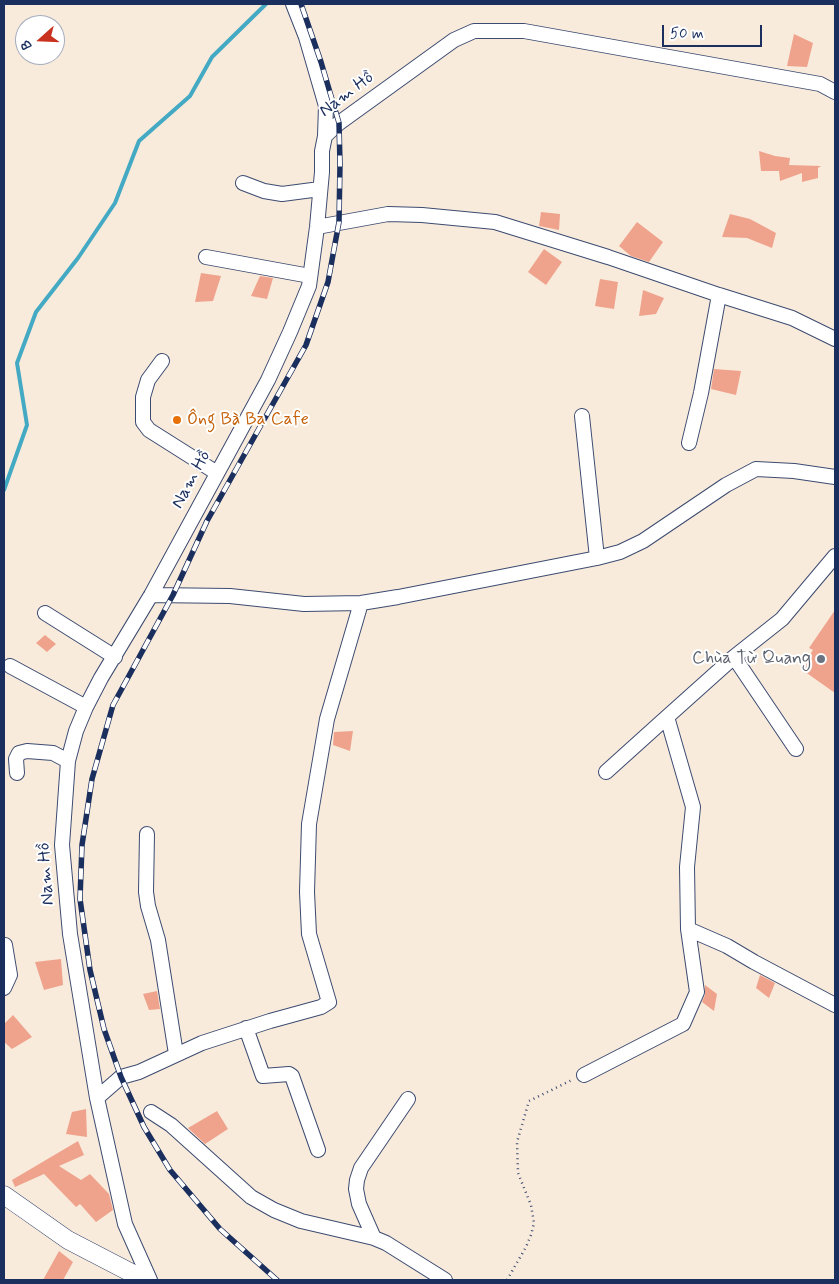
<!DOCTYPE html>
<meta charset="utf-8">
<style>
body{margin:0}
#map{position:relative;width:839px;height:1284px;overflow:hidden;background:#f9ebdb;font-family:Mynerve,sans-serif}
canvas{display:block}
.frame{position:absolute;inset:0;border:5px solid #1b2f5e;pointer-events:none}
.north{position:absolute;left:15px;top:15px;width:50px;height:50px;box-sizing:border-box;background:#fff;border:1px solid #a4acbf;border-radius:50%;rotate:250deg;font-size:14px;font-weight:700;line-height:20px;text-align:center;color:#1b2f5e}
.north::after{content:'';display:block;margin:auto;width:18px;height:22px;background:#c8321e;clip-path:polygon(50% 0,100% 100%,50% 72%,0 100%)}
.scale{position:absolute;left:662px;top:25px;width:100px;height:22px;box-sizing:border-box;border:2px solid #1b2f5e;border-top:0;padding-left:6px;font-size:15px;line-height:18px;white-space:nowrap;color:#1b2f5e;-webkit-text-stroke:4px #fff;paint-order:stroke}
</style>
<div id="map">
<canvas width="839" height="1284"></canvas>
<div class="frame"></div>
<div class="north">B</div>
<div class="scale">50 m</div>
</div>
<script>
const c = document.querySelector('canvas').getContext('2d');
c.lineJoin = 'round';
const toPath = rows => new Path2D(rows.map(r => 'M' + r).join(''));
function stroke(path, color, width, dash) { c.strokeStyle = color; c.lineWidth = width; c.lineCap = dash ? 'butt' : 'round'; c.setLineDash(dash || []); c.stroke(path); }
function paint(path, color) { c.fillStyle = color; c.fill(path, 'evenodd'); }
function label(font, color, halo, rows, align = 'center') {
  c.font = font + ' Mynerve,sans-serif'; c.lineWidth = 4; c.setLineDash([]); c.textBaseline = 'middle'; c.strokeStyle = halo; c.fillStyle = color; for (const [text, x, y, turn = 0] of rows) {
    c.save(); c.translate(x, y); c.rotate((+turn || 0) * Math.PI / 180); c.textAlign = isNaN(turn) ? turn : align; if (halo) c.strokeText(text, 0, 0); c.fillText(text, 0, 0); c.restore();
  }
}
stroke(toPath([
 [4,490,27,425,17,363,36,312,78,258,115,203,139,141,190,96,212,57,266,4]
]), '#44aac4', 4);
paint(toPath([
 [794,34,813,43,807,67,787,66],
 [759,151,775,156,790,158,789,165,821,166,818,168,818,178,802,182,802,173,780,181,779,171,761,171],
 [541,212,560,214,559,230,539,226],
 [730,214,750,219,776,233,772,248,747,238,722,237],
 [637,222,663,242,649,262,631,256,619,246],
 [544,249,562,262,546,285,528,272],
 [201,273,221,276,213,301,195,302],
 [260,276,273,278,267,299,251,296],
 [600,279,618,282,614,309,595,306],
 [643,290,664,298,656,314,639,316],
 [714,369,741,371,736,395,711,389],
 [835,610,835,693,801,669,813,650,809,648],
 [45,635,56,644,47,652,36,643],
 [353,731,350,751,333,745,334,732],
 [61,959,63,985,44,990,35,962],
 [760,975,775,983,769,998,756,988],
 [705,985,717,994,714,1011,702,1002,705,995],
 [157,991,160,1009,149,1010,143,994],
 [13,1015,32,1037,12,1049,4,1042,4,1024],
 [86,1109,87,1137,66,1134,72,1112],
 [217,1111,228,1129,205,1144,188,1128],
 [78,1141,84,1155,59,1166,81,1180,90,1174,109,1194,113,1210,96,1222,80,1204,76,1207,44,1174,15,1187,12,1180],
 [59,1251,73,1262,63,1280,43,1280]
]), '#efa38d');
const minor = toPath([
 [293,4,306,37,326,106,325,136],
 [243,183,264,191,282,194,320,189],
 [317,227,388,214,422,215,495,222,608,257,719,295,792,318,835,339],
 [206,257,310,276],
 [162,361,148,380,143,397,143,422,149,430,217,473],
 [582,416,597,558],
 [689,443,701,393,719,295],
 [151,595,230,596,304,604,361,603,398,597,597,558,620,552,643,541,726,485,756,469,794,471,835,477],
 [45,613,115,657],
 [734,657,796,749],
 [10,666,86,707],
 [606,772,667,717],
 [17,773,16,759,19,753,27,751,53,753,68,761],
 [147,834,146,892,148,906,158,940,176,1054],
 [688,929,727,946,754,962,835,1005],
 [4,988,10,975,5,945],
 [246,1028,263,1076,289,1074,292,1076,318,1150],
 [584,1075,683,1024,697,992,688,929,687,867,693,807,667,717,734,657,782,619,835,556],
 [97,1098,121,1077,139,1072,202,1043,270,1021,321,1007,329,1002,309,934,307,892,309,824,327,719,361,603],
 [151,1112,171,1125,251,1197,274,1210,301,1221,374,1238,386,1243,445,1280],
 [374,1238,359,1204,356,1189,357,1180,361,1168,408,1099],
 [150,1280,125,1224,97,1098,70,934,62,845,68,761,76,731,86,707,101,678,151,595,268,380,290,332,309,286,317,227,322,172,322,151,325,136,339,123,454,40,474,31,524,31,820,84,835,92]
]);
const major = toPath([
 [4,1195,68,1240,145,1280]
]);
stroke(minor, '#3c4b71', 16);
stroke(major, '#3c4b71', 19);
stroke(toPath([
 [507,1280,526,1247,531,1235,534,1223,531,1205,518,1173,517,1142,529,1101,572,1080]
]), '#3c4b71', 2.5, [1, 4]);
stroke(minor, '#fff', 14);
stroke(major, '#fff', 18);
const rail = toPath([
 [277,1280,220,1229,170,1170,144,1127,121,1077,104,1029,90,970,80,899,82,845,92,779,113,705,173,595,207,521,306,345,328,282,339,222,340,164,339,123,321,62,301,4]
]);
stroke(rail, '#1b2f5e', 5.5);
stroke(rail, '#fff', 4, [11]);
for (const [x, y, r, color] of [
 [177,420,5,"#e8710a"],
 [821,659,5,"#6b7280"]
]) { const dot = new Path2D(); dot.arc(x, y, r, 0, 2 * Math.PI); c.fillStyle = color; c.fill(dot); stroke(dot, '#fff', 2); }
label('18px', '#1b2f5e', '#fff', [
 ["Nam Hồ",347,95,-37],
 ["Nam Hồ",192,480,-62],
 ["Nam Hồ",47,874,-94]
]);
label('18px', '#c56008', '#fff', [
 ["Ông Bà Ba Cafe",187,420]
], 'left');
label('18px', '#5b616d', '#fff', [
 ["Chùa Từ Quang",811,659]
], 'right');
</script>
